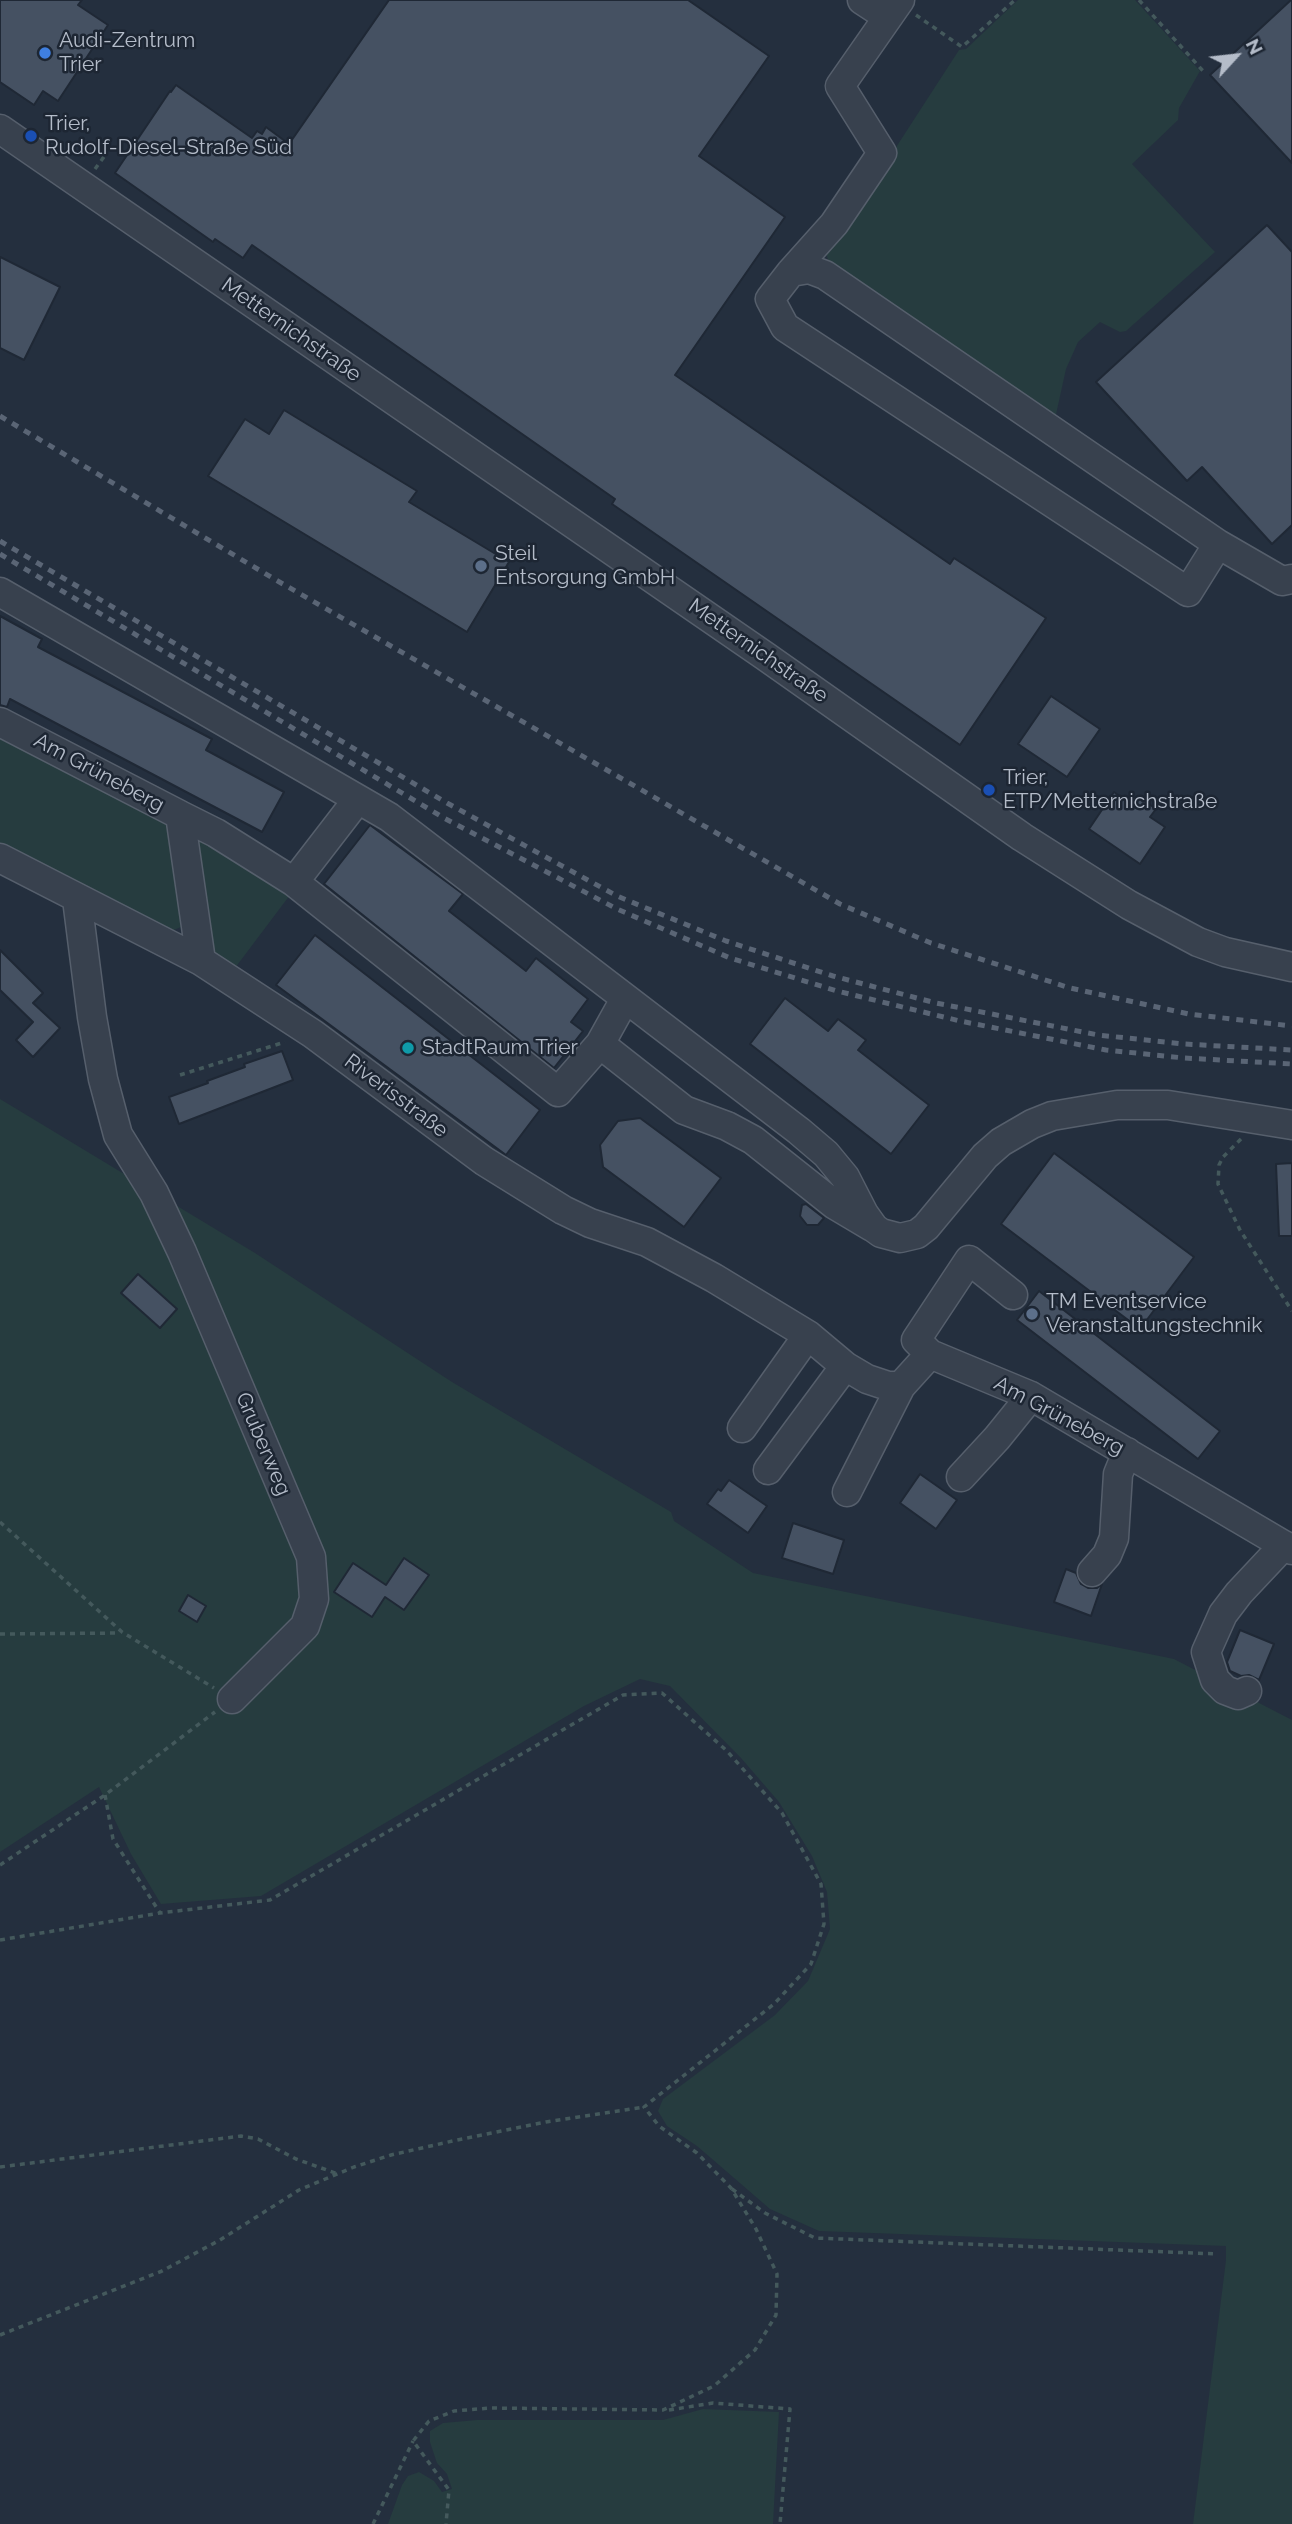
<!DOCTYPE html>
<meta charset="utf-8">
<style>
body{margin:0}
#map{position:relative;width:1292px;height:2524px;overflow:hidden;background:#242f3e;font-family:Raleway,sans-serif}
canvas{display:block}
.north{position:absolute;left:1201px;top:21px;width:70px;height:70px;-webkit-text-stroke:5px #1d2633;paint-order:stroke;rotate:63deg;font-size:19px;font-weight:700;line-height:28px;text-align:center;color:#b4bcc9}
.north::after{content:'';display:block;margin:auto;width:24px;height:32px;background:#b4bcc9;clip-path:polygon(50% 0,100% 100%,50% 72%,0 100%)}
</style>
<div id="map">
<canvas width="1292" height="2524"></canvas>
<div class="north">N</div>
</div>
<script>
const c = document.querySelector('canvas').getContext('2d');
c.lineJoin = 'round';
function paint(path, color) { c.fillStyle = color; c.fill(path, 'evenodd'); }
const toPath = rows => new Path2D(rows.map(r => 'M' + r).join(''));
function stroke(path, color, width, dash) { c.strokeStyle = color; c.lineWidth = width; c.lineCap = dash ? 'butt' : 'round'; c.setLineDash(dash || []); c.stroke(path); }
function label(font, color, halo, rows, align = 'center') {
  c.font = font + ' Raleway,sans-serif'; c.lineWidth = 5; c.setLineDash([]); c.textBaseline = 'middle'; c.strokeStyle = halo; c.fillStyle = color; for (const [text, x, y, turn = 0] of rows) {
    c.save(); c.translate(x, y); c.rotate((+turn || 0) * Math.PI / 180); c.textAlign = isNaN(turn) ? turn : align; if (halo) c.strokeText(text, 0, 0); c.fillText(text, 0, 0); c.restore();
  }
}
paint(toPath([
 [1018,0,1135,0,1200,71,1179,108,1178,120,1132,164,1215,252,1126,331,1120,332,1100,322,1078,342,1066,369,1055,419,829,262,826,254,826,247,880,172,959,50,966,49],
 [0,734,164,816,168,826,185,920,181,927,171,931,0,847],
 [202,838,290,895,235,968,213,952,197,839],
 [0,1099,255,1253,452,1382,671,1512,674,1521,753,1573,1174,1659,1292,1720,1292,2524,1193,2524,1226,2260,1226,2246,819,2231,770,2209,697,2146,667,2126,658,2111,663,2099,775,2015,808,1981,830,1929,827,1892,812,1856,779,1802,741,1758,670,1686,640,1679,584,1706,261,1896,161,1904,131,1854,99,1787,0,1852],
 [703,2409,779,2412,773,2524,388,2524,402,2485,408,2476,419,2472,434,2481,442,2492,452,2489,447,2474,437,2463,430,2442,430,2431,443,2423,477,2420,663,2420]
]), '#263c3f');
const building = toPath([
 [0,0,82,0,78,5,108,25,58,101,43,91,34,105,0,82,0,0],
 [389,0,688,0,769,56,699,156,785,217,675,375,950,564,954,558,1046,618,960,745,612,504,615,499,252,245,243,258,215,239,213,242,115,173,170,91,171,92,176,85,252,138,257,131,262,134,266,127,289,144,389,0],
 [1291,0,1292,0,1292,163,1210,75,1291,0],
 [1267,225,1292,252,1292,525,1272,544,1202,467,1187,481,1096,382,1267,225],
 [0,257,60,287,24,360,0,348,0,257],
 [284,410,417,491,409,502,509,562,467,632,208,476,245,419,269,434,284,410],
 [0,616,42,639,38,647,212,739,206,750,284,792,262,832,10,699,7,707,0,705,0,616],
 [1051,696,1100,729,1067,777,1018,744,1051,696],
 [1114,792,1132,805,1138,796,1156,809,1150,817,1165,827,1140,864,1089,829,1114,792],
 [370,825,463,894,449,911,526,971,536,958,588,999,571,1022,583,1031,554,1068,324,884,370,825],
 [315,935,540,1110,506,1155,276,985,315,935],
 [0,950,43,993,33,1003,60,1028,33,1057,16,1040,33,1022,0,990,0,950],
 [785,998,828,1031,838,1019,866,1040,858,1050,929,1105,891,1154,750,1044,785,998],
 [282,1051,293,1080,179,1124,169,1097,208,1083,207,1081,245,1067,244,1064,282,1051],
 [640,1118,721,1178,684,1227,603,1167,600,1145,618,1121,640,1118],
 [1054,1153,1194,1257,1140,1329,1001,1224,1054,1153],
 [1292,1163,1292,1236,1279,1236,1276,1164,1292,1163],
 [806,1204,824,1218,818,1225,807,1225,800,1216,802,1205,806,1204],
 [138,1274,177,1309,160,1328,121,1293,138,1274],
 [1039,1291,1220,1431,1198,1459,1017,1320,1039,1291],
 [920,1474,957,1500,936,1529,900,1503,920,1474],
 [729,1480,767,1506,748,1533,707,1504,718,1489,721,1491,729,1480],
 [793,1523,844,1540,833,1574,782,1558,793,1523],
 [404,1558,429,1575,404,1610,385,1597,372,1617,334,1592,353,1563,386,1585,404,1558],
 [1066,1569,1076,1573,1081,1584,1088,1588,1097,1588,1102,1584,1091,1616,1054,1602,1066,1569],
 [188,1595,206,1606,197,1622,179,1611,188,1595],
 [1240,1630,1274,1644,1259,1680,1249,1675,1241,1676,1230,1671,1227,1662,1240,1630]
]);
paint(building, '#455162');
stroke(building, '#1f2835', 2);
const minor = toPath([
 [862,0,888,17],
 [0,129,765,656,1022,837,1129,905,1198,942,1225,952,1292,967],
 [791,272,809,269,825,275,1218,544,1188,592,785,327,770,299,791,272,834,224,882,153,840,86,900,0],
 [1218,544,1282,581,1292,579],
 [0,592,389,817,799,1131,826,1154,845,1177,864,1214,874,1228,881,1233,900,1238,917,1234,926,1227,985,1156,1001,1142,1032,1124,1052,1116,1117,1105,1168,1105,1292,1125],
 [0,722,180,815,201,961],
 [358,799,294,882,558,1092,600,1044,625,999],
 [180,815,216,833,294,882],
 [0,858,201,961,313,1034,484,1161,563,1210,590,1223,647,1242,714,1278,808,1335,845,1366,867,1379,888,1386,901,1386,930,1354,1031,1396,1292,1550],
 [77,899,92,1017,103,1079,118,1135,154,1193,182,1252,311,1557,314,1599,305,1626,232,1699],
 [600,1044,684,1110,727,1126,753,1140,835,1205,872,1227],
 [930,1354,916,1340,969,1260,1013,1295],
 [742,1428,808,1335],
 [768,1470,845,1366],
 [961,1477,997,1438,1031,1396],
 [847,1492,901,1386],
 [1092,1572,1107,1555,1114,1538,1118,1474,1127,1452],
 [1247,1691,1238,1695,1225,1690,1215,1680,1206,1652,1223,1614,1239,1593,1284,1545]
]);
stroke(minor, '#565f6c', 31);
stroke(toPath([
 [1139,0,1204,72],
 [916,15,962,47,1015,0],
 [95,169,106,154],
 [180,1075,285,1042],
 [1241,1139,1223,1157,1219,1165,1218,1184,1240,1230,1292,1311],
 [0,1522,122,1632,214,1688],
 [0,1634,120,1633],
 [105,1795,113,1839,160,1913,270,1900,623,1695,662,1693,727,1751,782,1813,821,1884,824,1924,811,1964,774,2004,644,2107,659,2126,697,2153,731,2188,756,2229,777,2274,776,2315,755,2350,714,2386,663,2410,490,2408,454,2411,429,2421,413,2441,449,2490,446,2524],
 [0,1865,105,1795,215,1712],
 [0,1940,160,1913],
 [0,2167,241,2136,258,2139,296,2159,338,2174],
 [732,2189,765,2213,815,2238,1218,2254],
 [0,2335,162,2271,220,2240,299,2190,354,2167,391,2155,457,2140,546,2122,644,2107],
 [669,2410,713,2403,790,2409,780,2524],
 [373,2524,413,2441]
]), '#44595c', 3.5, [5, 5]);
stroke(minor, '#38414e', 28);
stroke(toPath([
 [0,416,276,580,840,904,931,943,1070,988,1189,1014,1292,1026],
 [0,541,447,803,617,896,726,941,833,976,936,1003,1098,1035,1184,1044,1292,1050],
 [0,554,444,818,617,909,730,958,837,991,960,1021,1106,1050,1184,1058,1292,1064]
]), '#5a6575', 5, [7, 7]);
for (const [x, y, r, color] of [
 [45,53,7,"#3f7fe0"],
 [31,136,7,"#1a4fb4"],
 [481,566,7,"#5c6f8a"],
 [989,790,7,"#1a4fb4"],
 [408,1048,7,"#0f9aa8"],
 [1032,1314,7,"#5c6f8a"]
]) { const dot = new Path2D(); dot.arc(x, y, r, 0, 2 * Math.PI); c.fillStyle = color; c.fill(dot); stroke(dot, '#1d2633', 2.5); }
label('21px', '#b4bcc9', '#1d2633', [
 ["Audi-Zentrum",59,41],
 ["Trier",59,65],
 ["Trier,",45,124],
 ["Rudolf-Diesel-Straße Süd",45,148],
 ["Steil",495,554],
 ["Entsorgung GmbH",495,578],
 ["Trier,",1003,778],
 ["ETP/Metternichstraße",1003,802],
 ["StadtRaum Trier",422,1048],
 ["TM Eventservice",1046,1302],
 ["Veranstaltungstechnik",1046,1326]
], 'left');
label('21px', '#b4bcc9', '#1d2633', [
 ["Metternichstraße",291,330,35],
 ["Metternichstraße",758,651,35],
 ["Am Grüneberg",99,773,28],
 ["Riverisstraße",396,1096,37],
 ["Am Grüneberg",1059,1416,28],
 ["Gruberweg",263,1444,67]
]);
</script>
